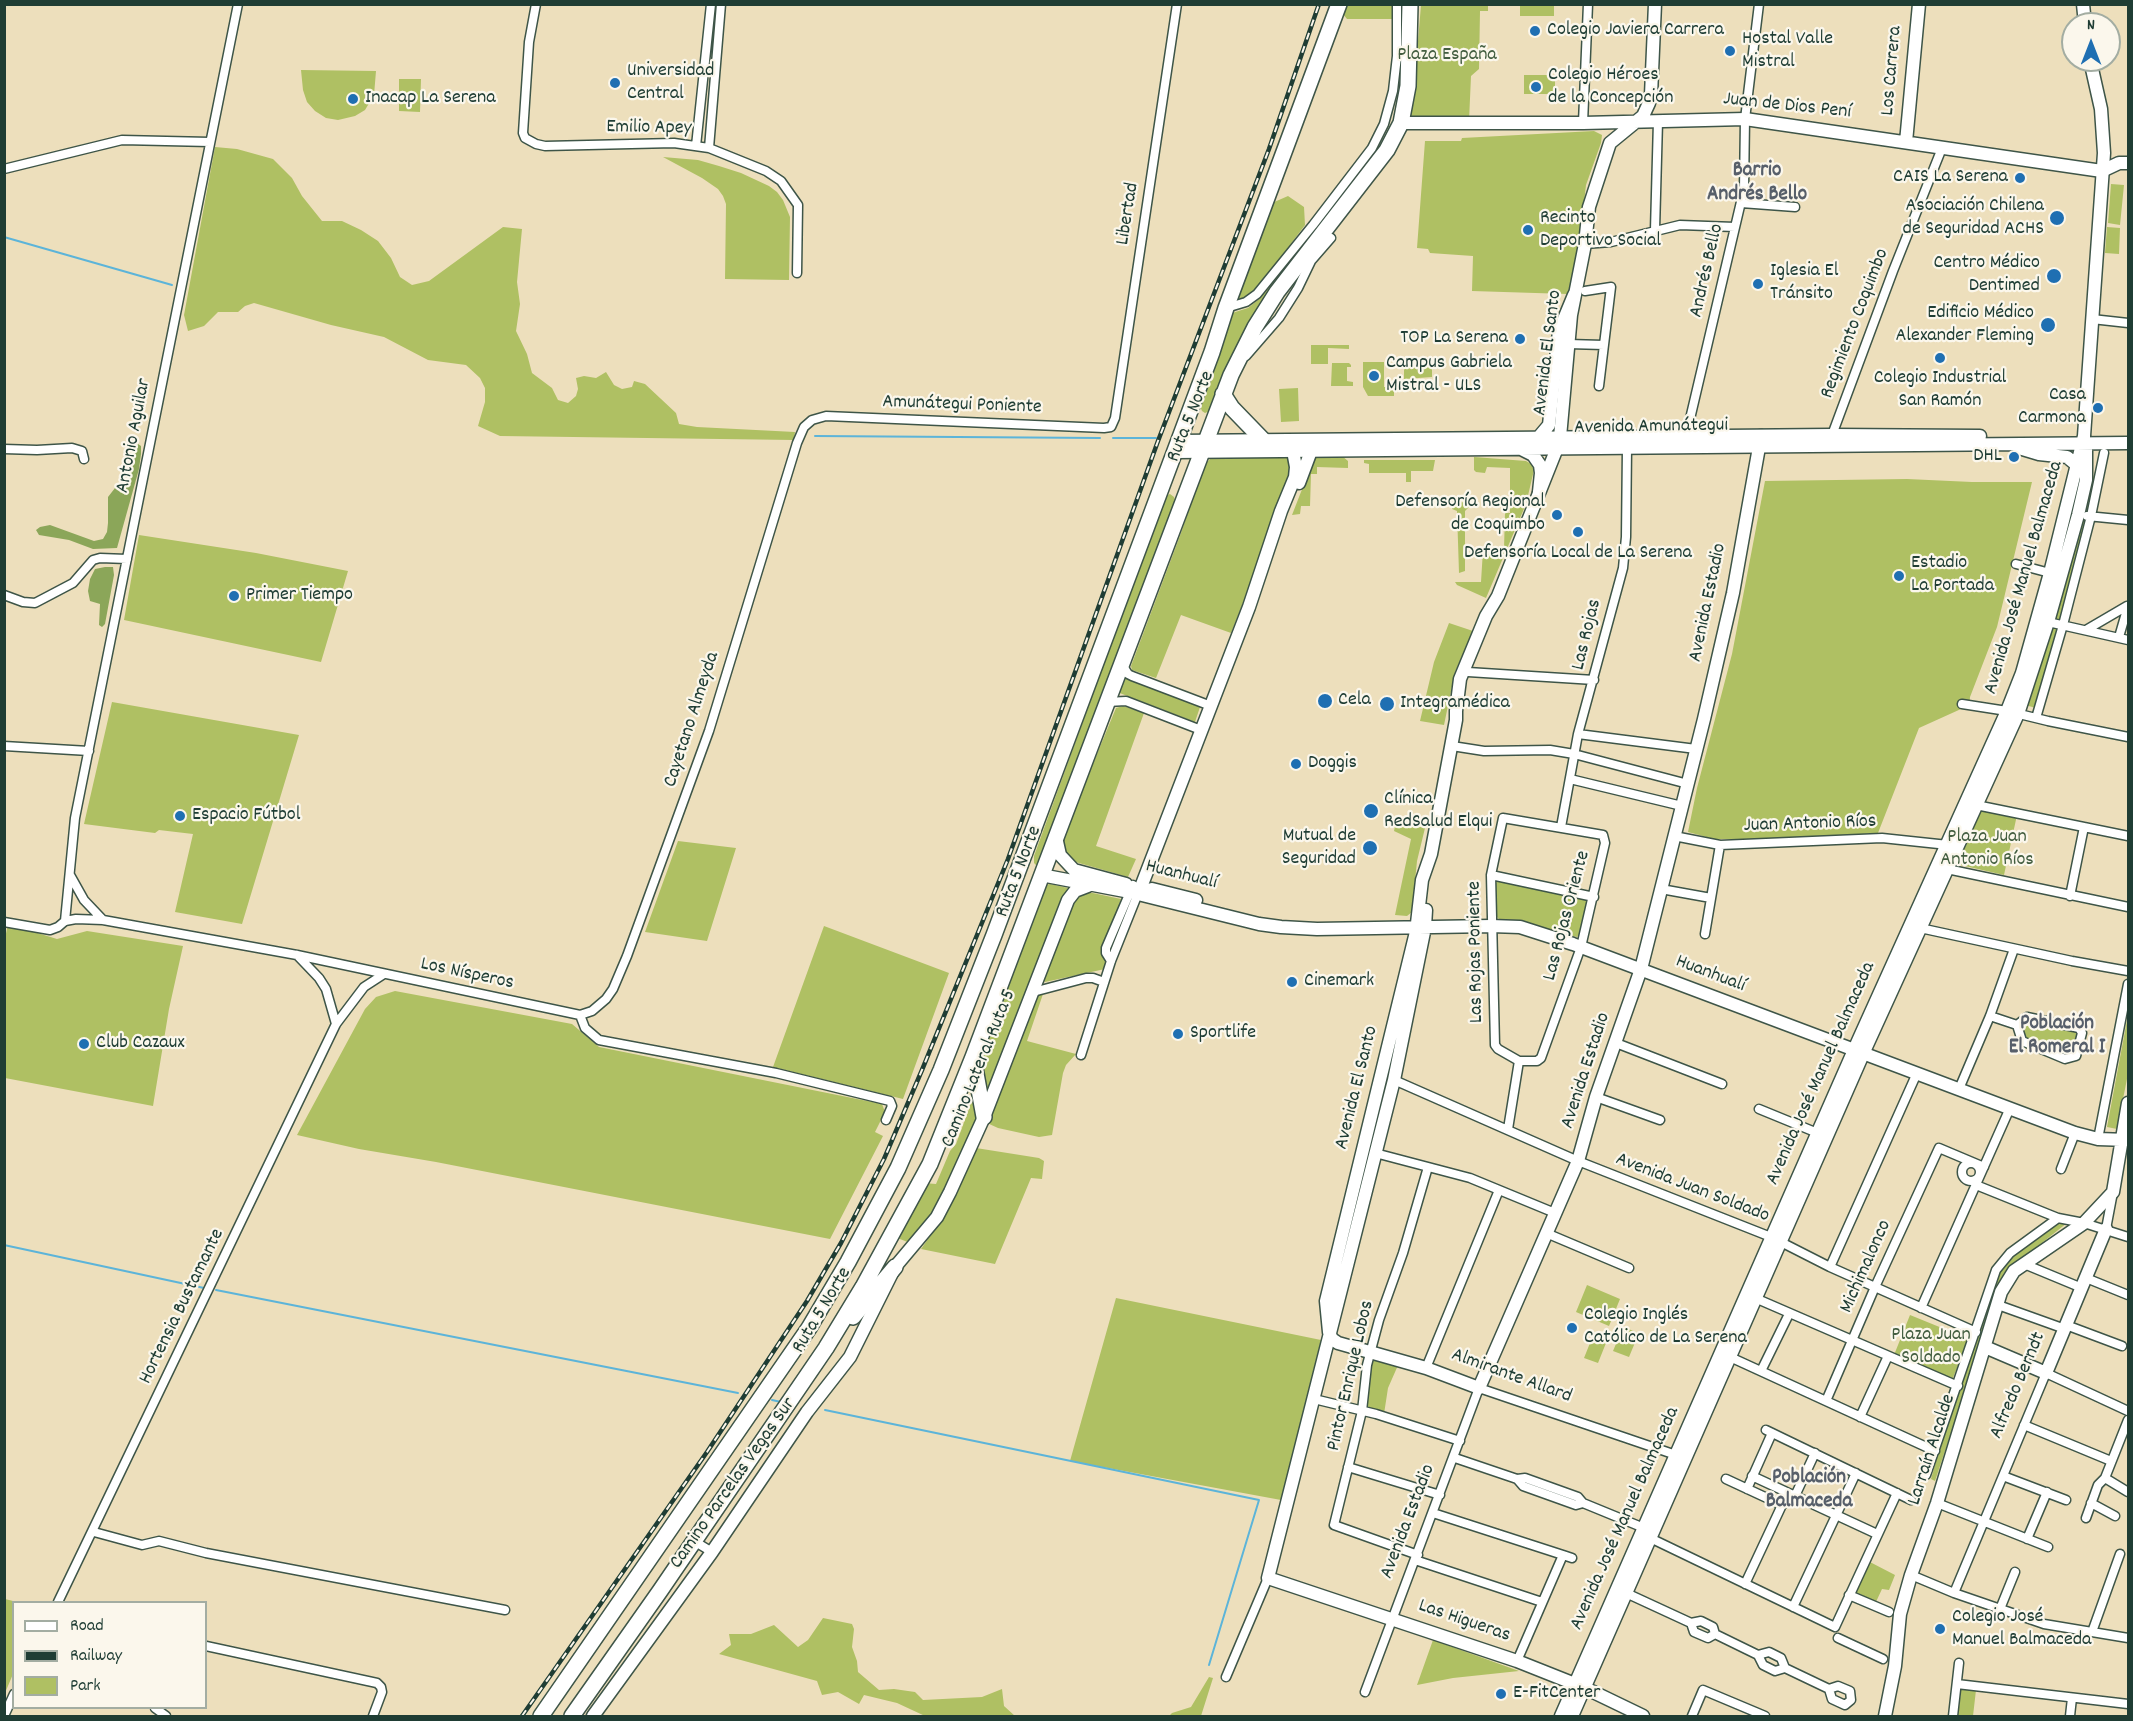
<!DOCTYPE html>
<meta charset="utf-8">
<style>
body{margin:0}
#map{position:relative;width:2133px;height:1721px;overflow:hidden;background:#eddfbc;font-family:Dekko,sans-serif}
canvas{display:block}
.frame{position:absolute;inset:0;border:6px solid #1f3d34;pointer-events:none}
.legend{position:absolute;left:12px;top:1601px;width:195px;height:108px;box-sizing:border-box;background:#fbf7ec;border:2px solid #a3ada2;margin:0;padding:8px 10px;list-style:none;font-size:18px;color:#1f3d34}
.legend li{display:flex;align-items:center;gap:12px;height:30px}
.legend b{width:30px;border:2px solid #a3ada2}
.north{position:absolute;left:2061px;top:12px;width:60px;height:60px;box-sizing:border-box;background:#fbf7ec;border:2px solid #a3ada2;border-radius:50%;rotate:0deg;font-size:16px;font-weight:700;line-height:24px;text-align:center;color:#1f3d34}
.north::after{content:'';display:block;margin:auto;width:21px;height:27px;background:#1f6fb2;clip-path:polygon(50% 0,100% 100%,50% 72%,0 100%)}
</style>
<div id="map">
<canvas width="2133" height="1721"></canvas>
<div class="frame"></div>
<ul class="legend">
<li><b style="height:8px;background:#fff"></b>Road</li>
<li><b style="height:8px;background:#1f3d34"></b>Railway</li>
<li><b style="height:16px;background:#afc063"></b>Park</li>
</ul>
<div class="north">N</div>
</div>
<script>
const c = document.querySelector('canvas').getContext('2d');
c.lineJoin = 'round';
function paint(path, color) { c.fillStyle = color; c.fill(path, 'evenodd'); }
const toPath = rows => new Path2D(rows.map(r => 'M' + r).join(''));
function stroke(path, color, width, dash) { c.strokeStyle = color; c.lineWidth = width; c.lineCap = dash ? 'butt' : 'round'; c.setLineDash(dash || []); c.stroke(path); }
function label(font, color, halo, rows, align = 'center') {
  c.font = font + ' Dekko,sans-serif'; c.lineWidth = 4.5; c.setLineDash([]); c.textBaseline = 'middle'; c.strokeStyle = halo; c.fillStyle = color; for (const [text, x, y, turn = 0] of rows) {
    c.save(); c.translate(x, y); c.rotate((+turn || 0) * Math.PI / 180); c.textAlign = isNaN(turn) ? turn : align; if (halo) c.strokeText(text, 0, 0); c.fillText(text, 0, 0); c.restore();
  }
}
paint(toPath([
 [1345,5,1394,5,1394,19,1347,19,1342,13],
 [1421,5,1488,5,1488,11,1480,11,1479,69,1471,76,1469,121,1412,120,1409,116,1414,90],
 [1520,5,1554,5,1554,16,1520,16],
 [301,70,376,71,374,95,365,110,355,116,338,120,326,118,315,111,307,102,303,90],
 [1524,75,1555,75,1555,94,1524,94],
 [399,79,421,79,420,112,399,111],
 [1594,131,1602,135,1601,143,1586,185,1577,265,1567,294,1472,291,1473,256,1430,253,1428,249,1417,248,1425,141,1461,141,1462,138],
 [215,147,237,149,273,159,292,178,302,196,322,221,342,221,361,230,378,241,391,258,400,277,412,285,429,281,503,227,522,229,517,282,520,304,516,331,527,354,532,373,552,388,558,400,568,403,576,396,578,389,576,378,584,376,596,378,606,372,614,385,622,389,632,387,634,381,645,384,676,413,679,424,697,427,795,432,794,440,500,436,478,426,485,402,485,388,480,378,466,365,428,360,384,337,331,325,254,303,245,306,238,312,218,312,204,326,188,331,184,315],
 [663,157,698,160,719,166,741,173,769,186,777,192,783,200,790,217,789,280,725,279,726,204,723,196,718,189,702,178],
 [2111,184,2124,185,2120,225,2108,223],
 [1288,196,1304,207,1305,225,1254,293,1246,299,1236,302,1272,203],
 [2107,227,2120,228,2119,254,2105,253],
 [1308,236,1310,236,1255,314,1241,339,1212,410,1205,413,1202,411,1199,404,1220,354,1218,349,1232,313,1248,308,1259,299],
 [1311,345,1349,345,1349,349,1328,348,1328,364,1311,364],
 [1363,362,1384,362,1384,387,1394,387,1394,396,1368,396,1363,387],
 [1332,363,1349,363,1351,365,1351,367,1347,367,1347,381,1353,382,1353,386,1331,386],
 [1404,363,1432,363,1432,377,1404,379],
 [1298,388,1299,421,1281,422,1279,389],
 [1291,454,1296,470,1231,633,1181,615,1156,678,1132,670,1131,666,1181,533,1204,465,1214,455],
 [1315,456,1342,456,1348,461,1348,468,1317,467,1317,474,1311,474,1310,506,1301,506,1300,514,1292,515],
 [1474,457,1526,461,1531,464,1534,470,1526,504,1486,598,1457,585,1455,582,1481,582,1483,550,1504,549,1505,513,1510,513,1510,468,1487,467,1485,473,1476,472,1474,470],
 [2099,458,2101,458,2060,629,2036,708,2025,705],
 [1364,460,1435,460,1433,471,1411,471,1411,482,1406,482,1406,473,1369,473,1369,464,1364,463],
 [1907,479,1972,482,2032,482,1997,627,1970,697,1969,709,1961,709,1919,728,1878,833,1790,839,1714,839,1688,832,1697,788,1732,654,1765,481],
 [1170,494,1174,497,1175,500,1037,866,1034,863,1034,856,1165,496],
 [1466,502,1469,507,1465,511,1465,571,1459,573,1457,511,1452,509,1452,505,1453,503],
 [139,535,256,553,348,571,321,662,124,620],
 [1449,623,1473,631,1455,672,1444,725,1420,721,1434,662],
 [1123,677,1200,707,1195,722,1117,692],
 [112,702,299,735,242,924,175,912,193,834,159,830,155,833,84,824],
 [1123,706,1144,713,1096,846,1136,859,1128,877,1072,861,1063,851,1062,839,1116,708],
 [1981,809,2017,815,2004,875,1956,864],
 [1396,822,1425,828,1417,861,1412,912,1407,916,1395,915,1411,839,1394,831],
 [678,841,736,848,707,941,645,932],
 [1497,881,1585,899,1588,903,1580,934,1577,937,1519,922,1500,920,1495,915,1495,885],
 [1050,884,1068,888,984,1104,980,1060,1037,912,1044,885],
 [1088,892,1121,899,1104,949,1107,961,1105,969,1045,982,1042,979,1070,903,1079,894],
 [8,924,57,939,87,931,183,946,169,1009,153,1106,5,1078,4,943],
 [824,926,949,973,903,1099,773,1067],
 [395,991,572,1024,599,1047,882,1104,885,1112,875,1132,883,1136,830,1239,436,1162,359,1149,297,1135,365,1009,376,997],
 [1043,994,1027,1041,1076,1054,1066,1065,1063,1073,1052,1135,1039,1137,998,1128,987,1123,1037,996],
 [2128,1015,2128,1074,2117,1129,2107,1127],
 [2028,1020,2079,1030,2076,1053,2069,1055,2024,1038,2023,1034],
 [971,1074,979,1109,975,1126,938,1205,910,1243,895,1237,924,1183,936,1184,950,1151,956,1144,969,1109,972,1094,965,1090],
 [976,1148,1039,1158,1044,1161,1042,1179,1031,1178,995,1264,921,1249,940,1222],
 [2057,1223,2067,1223,2004,1273,1935,1481,1931,1479,1947,1423,1995,1280,2001,1267,2014,1253],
 [1587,1285,1620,1299,1609,1326,1576,1312],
 [1116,1298,1321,1340,1281,1500,1070,1461],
 [1910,1315,1969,1339,1952,1380,1894,1355],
 [1623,1327,1639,1333,1629,1357,1613,1351],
 [1594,1333,1608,1338,1598,1363,1584,1358],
 [1373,1357,1399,1363,1388,1388,1384,1414,1364,1407,1369,1388,1369,1369],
 [1868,1561,1895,1575,1889,1590,1882,1589,1875,1604,1853,1594],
 [5,1599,17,1602,14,1602,13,1674,5,1693],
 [823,1618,852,1624,854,1629,852,1647,857,1661,858,1672,879,1690,894,1689,915,1692,923,1700,982,1697,1002,1689,1004,1706,1015,1716,925,1716,897,1703,864,1695,859,1704,838,1692,822,1695,817,1681,719,1654,731,1645,729,1634,751,1634,774,1625,798,1647,808,1640],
 [1433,1640,1519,1671,1453,1678,1417,1685],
 [1209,1677,1213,1678,1201,1716,1169,1716,1172,1713,1191,1707],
 [1964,1689,1976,1690,1973,1716,1958,1716,1961,1690]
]), '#afc063');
paint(toPath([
 [138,444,141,446,141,454,139,469,117,548,93,549,69,540,39,535,36,530,40,527,50,525,94,541,103,539,107,532,108,523,108,497,115,488,126,482,131,456],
 [105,567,113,567,114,575,105,624,102,627,99,625,100,604,90,601,88,591,90,579,95,569]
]), '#8ba659');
stroke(toPath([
 [4,237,172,285],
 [815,436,1100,438],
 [1113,438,1156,438],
 [4,1245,204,1288],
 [216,1290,738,1393],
 [772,1400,781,1402],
 [825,1410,1259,1500,1209,1665]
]), '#5cb4d9', 2);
const street = toPath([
 [536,4,529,42,523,133,525,138,536,144,545,146,674,143,709,148,766,171,781,181,798,205,797,273],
 [1583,123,1588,4],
 [696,146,711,4],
 [709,148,721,4],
 [4,169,122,140,210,142],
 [1741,203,1795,207],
 [1655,230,1658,121],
 [1585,244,1611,242,1680,225,1735,227],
 [1585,291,1611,287,1599,386],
 [1226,308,1246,302,1257,294,1313,225,1372,148,1384,124,1393,91,1397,56,1397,4],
 [2092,319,2128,323],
 [1568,344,1604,345],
 [1246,356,1279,318,1298,288,1311,261,1331,238],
 [1686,436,1744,189,1745,119,1759,4],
 [1833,439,1832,435,1893,271,1942,148],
 [4,449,37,450,72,448,82,451,84,459],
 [2087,516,2128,520],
 [2016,564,2050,573],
 [4,595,23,602,35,603,73,583,93,560,100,558,127,559],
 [2048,622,2128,640],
 [2086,630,2127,606],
 [2119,637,2128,606],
 [1121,663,1128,674,1132,676,1211,706],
 [1468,672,1594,680],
 [1107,702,1126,701,1201,730],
 [1962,704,2007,711,2048,721,2128,737],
 [2036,718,2063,625,2091,516,2104,453],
 [1578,734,1696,749],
 [4,746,89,751],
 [1452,746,1484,751,1550,750,1574,754,1688,784],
 [1570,779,1682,806],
 [1976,805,2128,836],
 [1503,818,1603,835,1605,843,1581,947,1541,1058,1537,1061,1519,1061,1498,1049,1495,1045,1491,875,1503,818],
 [1561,827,1578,734,1623,568,1626,537,1627,448],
 [1674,836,1720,845,1882,838,1948,845],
 [1947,869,2128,907],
 [70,875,84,900,103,920],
 [1491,875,1594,897],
 [1661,889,1711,898],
 [2070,896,2084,827],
 [65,921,75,818,238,4],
 [4,922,50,930,58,927,65,921,76,919,103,920,297,955,580,1015,585,1028,599,1040,776,1073,890,1101,892,1106,886,1120],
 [1920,928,2072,961,2128,971],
 [1705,934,1720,845],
 [297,955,319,978,326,989,336,1024],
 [1111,961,1106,953,1106,948,1133,885],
 [1033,992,1086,978,1093,978,1104,982],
 [580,1015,592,1011,606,999,613,989,627,956,709,731,797,443,804,427,812,420,826,416,1104,428,1111,427,1115,418,1177,4],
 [1990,1016,2017,1025],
 [2027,1017,2079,1028,2082,1033,2076,1056,2065,1059,2022,1041,2017,1025,2027,1017],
 [1616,1043,1722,1084],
 [1081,1055,1111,961,1139,891],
 [1394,1080,1578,1161,1771,1237,1830,1267,1976,1332],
 [1959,1089,1990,1016,2014,949],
 [1596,1097,1660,1120],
 [1759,1109,1820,1134],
 [1508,1129,1519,1061],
 [2098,1139,2128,984],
 [1375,1153,1470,1178,1555,1213],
 '1962 1172a9 9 0 1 1 18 0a9 9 0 1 1-18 0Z',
 [2061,1169,2075,1133],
 [1976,1185,2058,1218,2084,1223,2128,1237],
 [2106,1229,2113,1192],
 [1546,1233,1629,1268],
 [2024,1264,2082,1288],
 [1830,1267,1917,1073],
 [2086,1278,2128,1295],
 [1755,1298,1958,1386],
 [1998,1305,2065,1329],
 [1921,1308,2010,1108],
 [2066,1325,2122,1346],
 [1730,1357,1935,1451],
 [1426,1368,1499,1190],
 [1761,1371,1789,1314],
 [1314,1399,1376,1414,1460,1441],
 [1826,1401,1875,1287,1939,1148,1984,1167],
 [1860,1417,1888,1356],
 [2024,1425,2111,1461],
 [1766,1430,1911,1500],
 [1455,1458,1517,1479,1523,1486,1576,1505,1583,1503,1644,1528],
 [1348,1467,1440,1495],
 [1926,1475,1996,1270,2010,1253,2058,1218],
 [1752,1476,1877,1534],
 [2003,1476,2066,1500],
 [2105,1478,2128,1492],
 [1517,1479,1525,1478,1578,1497,1583,1503],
 [1726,1479,1782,1505],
 [1747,1489,1772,1433],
 [1937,1503,2048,1547],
 [2091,1503,2115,1516],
 [1433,1513,1563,1555],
 [2086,1518,2098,1485,2105,1478,2128,1420],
 [94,1532,142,1545,159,1541,206,1553,505,1610],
 [1646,1536,1835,1627,1897,1493],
 [2027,1539,2047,1492],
 [694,1541,712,1552],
 [1418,1555,1334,1525,1362,1411,1367,1365,1379,1320,1403,1253,1428,1167],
 [1415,1560,1542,1602],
 [1911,1575,1954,1593,2044,1624,2128,1638],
 [1745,1584,1782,1505,1795,1496,1815,1453],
 [1626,1593,1691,1623,1701,1621,1713,1627,1715,1634,1708,1638,1694,1632,1691,1623],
 [1954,1593,2046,1373,2128,1411],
 [1849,1595,1889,1612],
 [58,1602,336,1024,364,987,384,974],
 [1793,1607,1856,1473],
 [2000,1609,2015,1572],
 [2092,1632,2120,1554],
 [1715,1634,1758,1655,1763,1665,1775,1671,1785,1668,1781,1658,1769,1652,1758,1655],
 [1838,1638,1883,1659],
 [206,1646,377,1683,381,1687,382,1692,373,1716],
 [1517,1661,1563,1555,1572,1558],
 [1785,1668,1829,1689,1838,1686,1850,1691,1851,1700,1845,1705,1832,1699,1829,1689],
 [1226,1677,1268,1578],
 [1957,1684,2128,1704],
 [1365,1692,1479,1388,1679,1456],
 [155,1708,166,1716],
 [4,1716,14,1694],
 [1692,1716,1703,1690,1765,1716],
 [1953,1716,1959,1663],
 [2070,1716,2072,1698]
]);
const secondary = toPath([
 [1655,4,1651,95,1649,103,1643,116,1610,143,1589,207,1585,244,1571,315,1560,437,1557,448,1498,596,1486,616,1460,679,1456,711,1456,720,1431,854,1422,880,1416,932,1326,1301,1329,1332,1332,1339,1338,1343,1426,1368,1479,1388,1578,1161,1596,1097,1641,969,1704,719,1733,593,1761,436],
 [1401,123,1583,123,1745,119,2095,170,2102,171,2119,163,2128,163],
 [1906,142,1919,4],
 [1299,483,1311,451],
 [1056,837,1060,855,1074,870,1126,884],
 [1041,875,1130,892,1259,924,1281,927,1317,929,1491,926,1520,927,1573,944,2075,1133,2098,1139,2128,1140],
 [1141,887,1249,607,1281,511,1295,477,1296,467,1293,451,1296,443],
 [1152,889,1196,900],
 [1426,910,1425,927,1394,1080,1268,1578,1517,1661,1585,1688,1643,1716],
 [1985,1347,2046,1373,2106,1229],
 [593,1716,712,1552,807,1412,850,1357,895,1267,937,1217,950,1192,984,1117,1068,900,1075,891,1088,886],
 [1885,1716,1895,1666,1900,1614,1911,1575,1937,1503,2001,1292,2014,1271,2084,1223,2113,1192,2128,1103]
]);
const primary = toPath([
 [2083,4,2085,24],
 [1538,438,1549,425,1559,331,1574,295],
 [1179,441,1832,435,1980,436],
 [2019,448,2039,454,2067,457,2078,466],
 [1521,449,1533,455,1540,465,1541,473,1539,492],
 [1175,452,2128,443],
 [1561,1716,1858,1041,2007,711,2022,673,2050,573,2084,436,2104,153,2101,109,2090,60],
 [1572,1716,1867,1045,2018,714,2048,622,2078,515,2086,480,2086,446]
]);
const highway = toPath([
 [1223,394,1232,408,1263,440],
 [973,1057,984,1117],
 [853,1317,895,1267],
 [541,1716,809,1328,848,1262,898,1168,941,1070,994,935,1212,352,1226,308,1339,4],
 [572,1716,660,1591,826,1348,863,1287,930,1164,973,1057,1231,375,1255,327,1277,292,1387,150,1401,123,1408,86,1410,4]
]);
stroke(street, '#3e5548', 11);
stroke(secondary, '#3e5548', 15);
stroke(primary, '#3e5548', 15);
stroke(highway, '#3e5548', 18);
stroke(street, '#fff', 8);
stroke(secondary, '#fff', 12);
stroke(primary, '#fff', 12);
stroke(highway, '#fff', 15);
const rail = toPath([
 [522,1716,707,1452,807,1301,841,1243,884,1159,922,1070,1008,859,1158,441,1269,149,1319,4]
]);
stroke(rail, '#1f3d34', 4.5);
stroke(rail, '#fbf7ec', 2, [7]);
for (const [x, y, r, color] of [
 [1535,31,6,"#1f6fb2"],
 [1730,51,6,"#1f6fb2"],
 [615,83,6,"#1f6fb2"],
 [1536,87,6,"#1f6fb2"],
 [353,99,6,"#1f6fb2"],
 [2020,178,6,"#1f6fb2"],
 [2057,218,8,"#1f6fb2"],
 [1528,230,6,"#1f6fb2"],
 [2054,276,8,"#1f6fb2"],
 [1758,284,6,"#1f6fb2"],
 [2048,325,8,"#1f6fb2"],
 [1520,339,6,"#1f6fb2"],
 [1940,358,6,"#1f6fb2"],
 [1374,376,6,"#1f6fb2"],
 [2098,408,6,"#1f6fb2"],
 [2014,457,6,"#1f6fb2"],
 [1557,515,6,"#1f6fb2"],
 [1578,532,6,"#1f6fb2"],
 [1899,576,6,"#1f6fb2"],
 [234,596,6,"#1f6fb2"],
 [1325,701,8,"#1f6fb2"],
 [1387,704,8,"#1f6fb2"],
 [1296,764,6,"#1f6fb2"],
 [1371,811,8,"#1f6fb2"],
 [180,816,6,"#1f6fb2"],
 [1370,848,8,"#1f6fb2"],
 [1292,982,6,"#1f6fb2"],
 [1178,1034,6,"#1f6fb2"],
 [84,1044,6,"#1f6fb2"],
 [1572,1328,6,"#1f6fb2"],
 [1940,1629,6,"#1f6fb2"],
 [1501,1694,6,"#1f6fb2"]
]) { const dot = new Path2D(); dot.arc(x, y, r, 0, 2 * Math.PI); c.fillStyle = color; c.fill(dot); stroke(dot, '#fbf7ec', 2); }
label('20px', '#1f3d34', '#fbf7ec', [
 ["Colegio Javiera Carrera",1547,31],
 ["Hostal Valle",1742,40],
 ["Mistral",1742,63],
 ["Universidad",627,72],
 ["Central",627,95],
 ["Colegio Héroes",1548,76],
 ["de la Concepción",1548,99],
 ["Inacap La Serena",365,99],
 ["CAIS La Serena",2008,178,"right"],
 ["Asociación Chilena",2044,207,"right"],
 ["de Seguridad ACHS",2044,230,"right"],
 ["Recinto",1540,219],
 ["Deportivo Social",1540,242],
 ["Centro Médico",2040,264,"right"],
 ["Dentimed",2040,287,"right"],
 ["Iglesia El",1770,272],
 ["Tránsito",1770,295],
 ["Edificio Médico",2034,314,"right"],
 ["Alexander Fleming",2034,337,"right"],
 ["TOP La Serena",1508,339,"right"],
 ["Campus Gabriela",1386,364],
 ["Mistral - ULS",1386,387],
 ["Colegio Industrial",1940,379,"center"],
 ["San Ramón",1940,402,"center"],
 ["Casa",2086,396,"right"],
 ["Carmona",2086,419,"right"],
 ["DHL",2002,457,"right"],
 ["Defensoría Regional",1545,503,"right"],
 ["de Coquimbo",1545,526,"right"],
 ["Defensoría Local de La Serena",1578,554,"center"],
 ["Estadio",1911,564],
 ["La Portada",1911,587],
 ["Primer Tiempo",246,596],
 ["Cela",1338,701],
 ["Integramédica",1400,704],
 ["Doggis",1308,764],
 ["Clínica",1384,800],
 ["RedSalud Elqui",1384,823],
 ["Espacio Fútbol",192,816],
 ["Mutual de",1356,837,"right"],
 ["Seguridad",1356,860,"right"],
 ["Cinemark",1304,982],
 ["Sportlife",1190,1034],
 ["Club Cazaux",96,1044],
 ["Colegio Inglés",1584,1316],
 ["Católico de La Serena",1584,1339],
 ["Colegio José",1952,1618],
 ["Manuel Balmaceda",1952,1641],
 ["E-FitCenter",1513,1694]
], 'left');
label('20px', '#435e40', '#fbf7ec', [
 ["Plaza España",1447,56],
 ["Plaza Juan",1987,838],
 ["Antonio Ríos",1987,861],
 ["Plaza Juan",1931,1336],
 ["Soldado",1931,1359]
]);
label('20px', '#1f3d34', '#fbf7ec', [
 ["Los Carrera",1893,71,-85],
 ["Juan de Dios Pení",1787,107,6],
 ["Emilio Apey",649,129,1],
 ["Libertad",1129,214,-81],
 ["Andrés Bello",1708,271,-77],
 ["Regimiento Coquimbo",1856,324,-69],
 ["Avenida El Santo",1549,353,-83],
 ["Amunátegui Poniente",962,406,2],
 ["Ruta 5 Norte",1192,417,-68],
 ["Avenida Amunátegui",1651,428,-1],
 ["Antonio Aguilar",135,436,-79],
 ["Avenida José Manuel Balmaceda",2025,578,-74],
 ["Avenida Estadio",1709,603,-78],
 ["Las Rojas",1588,635,-76],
 ["Cayetano Almeyda",693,720,-72],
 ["Juan Antonio Ríos",1810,825,-2],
 ["Ruta 5 Norte",1020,872,-69],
 ["Huanhualí",1181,876,14],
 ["Las Rojas Oriente",1568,916,-75],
 ["Las Rojas Poniente",1477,952,-91],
 ["Los Nísperos",467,975,12],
 ["Huanhualí",1710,975,21],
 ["Camino Lateral Ruta 5",980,1069,-68],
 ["Avenida Estadio",1587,1071,-72],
 ["Avenida José Manuel Balmaceda",1822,1074,-66],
 ["Avenida El Santo",1358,1088,-76],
 ["Avenida Juan Soldado",1692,1189,21],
 ["Michimalonco",1867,1267,-66],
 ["Hortensia Bustamante",183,1307,-64],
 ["Ruta 5 Norte",823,1311,-59],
 ["Pintor Enrique Lobos",1352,1376,-77],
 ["Almirante Allard",1511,1377,20],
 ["Alfredo Berndt",2019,1386,-67],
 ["Larraín Alcalde",1933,1450,-72],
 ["Camino Parcelas Vegas Sur",734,1484,-55],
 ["Avenida José Manuel Balmaceda",1626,1519,-66],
 ["Avenida Estadio",1409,1522,-69],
 ["Las Higueras",1464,1622,19]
]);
label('bold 21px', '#575f6a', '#fbf7ec', [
 ["Barrio",1757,172],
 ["Andrés Bello",1757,196],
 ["Población",2057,1025],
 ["El Romeral I",2057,1049],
 ["Población",1809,1479],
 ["Balmaceda",1809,1503]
]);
</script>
